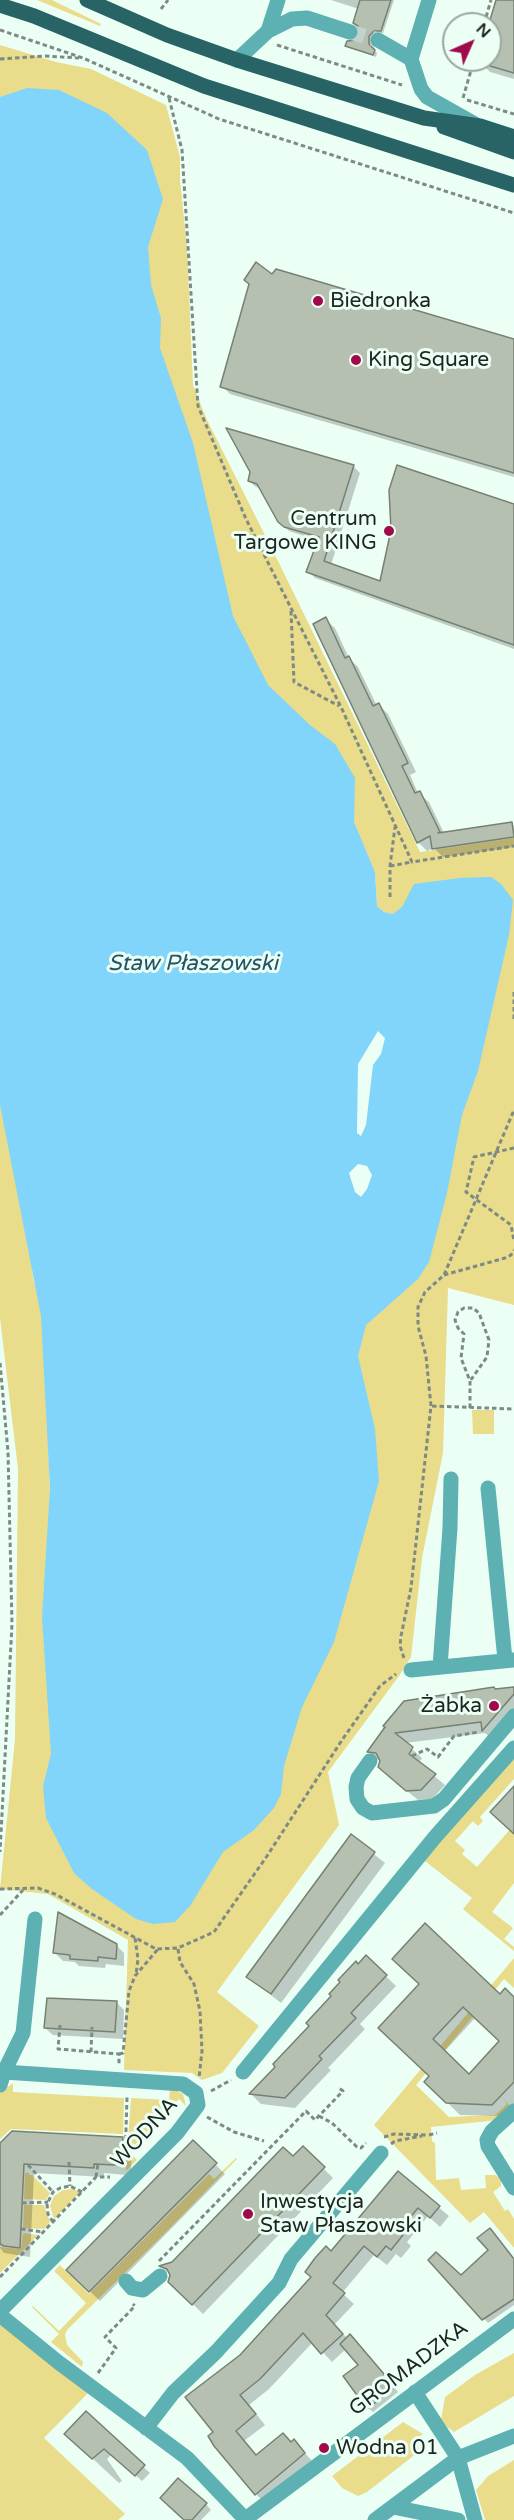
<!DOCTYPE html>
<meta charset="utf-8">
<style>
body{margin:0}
#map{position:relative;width:514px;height:2520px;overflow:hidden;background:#ebfff5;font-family:"Varela Round",sans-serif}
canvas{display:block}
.north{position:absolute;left:442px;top:12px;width:60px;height:60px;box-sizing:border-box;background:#ebfff5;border:2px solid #99a8a0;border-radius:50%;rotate:45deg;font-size:16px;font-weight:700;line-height:24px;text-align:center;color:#1e2521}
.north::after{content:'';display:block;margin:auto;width:21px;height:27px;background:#a1094b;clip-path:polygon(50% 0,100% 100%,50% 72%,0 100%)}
</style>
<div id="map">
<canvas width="514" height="2520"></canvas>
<div class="north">N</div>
</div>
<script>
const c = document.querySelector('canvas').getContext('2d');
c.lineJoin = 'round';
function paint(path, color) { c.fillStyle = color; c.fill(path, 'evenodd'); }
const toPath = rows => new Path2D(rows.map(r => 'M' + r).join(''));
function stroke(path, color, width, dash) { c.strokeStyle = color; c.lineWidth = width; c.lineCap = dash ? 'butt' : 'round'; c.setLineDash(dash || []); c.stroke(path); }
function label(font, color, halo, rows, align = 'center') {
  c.font = font + ' "Varela Round",sans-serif'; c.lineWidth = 6; c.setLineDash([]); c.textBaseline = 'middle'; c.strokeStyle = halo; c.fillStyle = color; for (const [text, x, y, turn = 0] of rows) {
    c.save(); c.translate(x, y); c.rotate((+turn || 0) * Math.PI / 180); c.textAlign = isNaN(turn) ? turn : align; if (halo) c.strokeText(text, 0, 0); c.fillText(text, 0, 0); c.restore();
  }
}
paint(toPath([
 [37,0,52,0,101,24,100,26],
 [0,45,56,62,91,69,166,105,180,157,180,180,187,247,193,385,207,420,279,563,420,852,514,838,514,1305,448,1288,443,1453,422,1558,411,1657,399,1676,328,1772,339,1825,217,1992,259,2026,222,2073,202,2080,192,2073,124,2070,128,1940,48,1894,0,1889,15,1739,18,1469,0,1318,0,1025,32,1269,34,1283,44,1294,50,1499,64,1535,318,1426,383,1288,393,914,384,912,377,906,375,872,353,822,327,738,256,690,0,120],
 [472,1410,494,1410,494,1434,473,1434],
 [514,1757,514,1779,480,1817,483,1821,478,1826,473,1821,455,1841,465,1850,462,1854,477,1867,514,1825,514,1883,492,1912,513,1928,504,1939,514,1947,514,1951,463,1909,472,1898,425,1861,440,1840],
 [514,1958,514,1988,504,1979,416,2085,449,2117,495,2115,507,2104,502,2097,510,2106,495,2120,489,2121,431,2127,432,2141,435,2143,436,2180,459,2178,461,2190,486,2188,485,2175,495,2175,501,2179,501,2186,493,2192,505,2211,508,2209,514,2219,514,2248,484,2212,470,2223,374,2125],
 [13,2083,13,2092,124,2098,123,2134,11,2129,0,2139,0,2093],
 [170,2087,183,2094,186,2106,179,2099,129,2151,137,2160,126,2171,131,2098,169,2100],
 [236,2158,237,2159,168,2230,68,2329,65,2334,67,2345,83,2362,82,2367,51,2342,59,2334,32,2307,33,2306,59,2331,86,2303,54,2271,60,2265,89,2294,209,2174,214,2179],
 [25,2173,29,2173,29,2175,32,2175,50,2193,46,2200,24,2199],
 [73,2189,80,2192,54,2219,50,2206,54,2196,63,2190],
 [24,2205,44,2205,50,2222,44,2229,23,2228],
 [23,2233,38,2235,0,2273,0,2247,21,2249],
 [0,2317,91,2390,44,2438,125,2514,118,2520,0,2520],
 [514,2353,514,2396,454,2432,447,2427,441,2420,445,2397,475,2375],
 [403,2422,423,2434,414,2441,421,2450,367,2492,358,2496,342,2488,332,2476],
 [514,2460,514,2520,485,2520,476,2490,488,2476]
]), '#e9dc8b');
paint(toPath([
 [27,88,59,90,107,113,147,150,163,199,148,247,151,285,161,318,160,348,193,443,233,616,268,685,310,725,335,744,355,778,354,822,375,872,377,906,384,912,393,914,402,907,414,884,460,878,491,877,501,884,513,900,509,935,478,1071,462,1115,447,1193,429,1262,418,1279,366,1325,358,1356,375,1429,379,1481,334,1642,302,1707,284,1766,281,1794,274,1808,254,1830,223,1852,190,1906,175,1922,153,1924,136,1919,92,1889,74,1873,46,1818,43,1786,51,1754,42,1617,50,1488,41,1316,0,1105,0,97],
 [378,1031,385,1038,381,1054,373,1065,366,1125,361,1136,357,1133,358,1064],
 [358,1164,367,1166,372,1175,367,1189,361,1197,355,1192,349,1173]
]), '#81d4fa');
paint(toPath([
 [331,0,394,0,383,33,376,33,371,38,371,48,377,53,376,57,347,46,357,41,361,35,359,9],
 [497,0,514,0,514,79,490,72,480,62,480,60,490,60,490,25],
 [273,276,514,340,514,477,230,394,222,386],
 [353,466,360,473,331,565,381,583,514,506,514,649,315,578,308,571,319,541,289,531,282,524,262,489,256,487,249,481],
 [325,619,335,628,349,658,358,667,377,706,379,705,388,714,416,772,410,775,418,793,429,802,444,833,512,824,514,826,514,847,443,857,434,848,427,851,418,842],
 [514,1688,514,1715,493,1740,485,1733,405,1743,422,1758,419,1763,445,1785,432,1799,418,1800,390,1777,379,1767,381,1762,368,1752,387,1727],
 [351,1836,385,1863,281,2003,248,1977],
 [116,1945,124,1953,124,1966,106,1964,105,1968,79,1966,75,1962,63,1961,55,1953],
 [366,1957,396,1986,360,2024,365,2029,328,2068,331,2070,295,2108,261,2104,251,2094,277,2067],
 [500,1996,514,1999,514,2106,504,2116,460,2115,426,2082,431,2076,380,2028],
 [476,2017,501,2041,469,2076,444,2052],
 [116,2002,124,2010,123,2039,53,2035,45,2028],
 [122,2139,132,2149,131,2169,126,2175,104,2173,104,2177,34,2173,30,2257,4,2253,0,2248,0,2145],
 [193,2142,225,2174,100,2301,68,2270],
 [303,2148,333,2178,203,2314,169,2281,171,2276,162,2267,173,2263],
 [398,2173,449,2216,440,2227,428,2216,407,2242,411,2246,401,2258,396,2254,387,2265,374,2255,342,2293,354,2304,334,2325,385,2376,398,2392,373,2412,368,2408,361,2365,346,2349,332,2362,313,2342,269,2389,249,2405,265,2425,244,2441,257,2456,291,2443,303,2451,314,2463,265,2503,256,2494,215,2432,241,2356,313,2278],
 [430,2260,461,2277,514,2260,514,2305,488,2323],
 [86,2413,150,2473,142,2481,112,2454,107,2459,122,2481,119,2483,66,2434],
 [206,2504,211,2510,201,2520,186,2520]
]), '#0003');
const building = toPath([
 [360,0,391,0,381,31,374,31,369,36,369,44,375,50,373,55,345,46,347,41,356,40,359,34,358,26,353,23,360,0],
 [496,0,514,0,514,73,490,66,490,20,496,0],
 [256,262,272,274,276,269,514,339,514,473,220,387,249,284,244,280,256,262],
 [226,428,354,465,324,561,380,581,391,530,389,490,397,465,514,504,514,645,306,572,319,537,284,527,278,522,257,484,248,481,250,472,226,428],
 [326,617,345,658,349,656,373,706,379,703,408,763,402,766,415,793,420,791,440,832,438,833,512,822,514,837,432,849,430,836,417,843,313,624,326,617],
 [494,1687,495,1689,514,1687,514,1694,482,1731,481,1722,395,1733,413,1747,409,1754,436,1774,421,1790,406,1791,378,1767,380,1761,376,1753,367,1752,385,1727,383,1726,404,1701,494,1687],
 [514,1786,514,1834,490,1812,514,1786],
 [351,1834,375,1852,271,1994,246,1977,351,1834],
 [58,1912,117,1944,116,1959,98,1957,98,1961,70,1959,70,1955,53,1953,58,1912],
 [425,1923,500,1994,505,1988,514,1997,514,2082,492,2105,446,2103,424,2082,429,2076,378,2028,419,1984,392,1959,425,1923],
 [463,2007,499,2041,469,2074,433,2039,463,2007],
 [366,1955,387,1975,351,2013,356,2018,319,2056,322,2059,285,2098,249,2094,275,2067,273,2064,309,2026,306,2023,331,1996,329,1994,340,1982,338,1980,356,1961,358,1964,366,1955],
 [47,1998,117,2001,115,2032,44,2028,47,1998],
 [12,2131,123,2137,122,2159,115,2165,94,2164,94,2168,24,2164,20,2248,4,2246,0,2244,0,2143,12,2131],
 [193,2140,217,2163,89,2292,66,2270,193,2140],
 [303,2146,325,2167,192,2305,168,2282,170,2275,167,2269,159,2266,172,2262,283,2147,293,2156,303,2146],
 [398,2171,440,2206,430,2218,418,2208,398,2232,403,2235,391,2250,386,2246,377,2257,364,2246,333,2283,345,2293,326,2315,343,2334,321,2354,303,2333,260,2379,240,2395,256,2414,236,2431,256,2455,283,2433,291,2442,294,2439,305,2453,255,2495,214,2446,208,2436,213,2432,185,2397,240,2355,311,2277,305,2272,315,2258,326,2246,331,2251,398,2171],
 [490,2228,514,2259,514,2299,482,2320,428,2260,436,2252,461,2275,488,2250,477,2238,490,2228],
 [350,2334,395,2387,367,2409,343,2376,358,2365,340,2344,350,2334],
 [86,2411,145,2465,135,2476,104,2449,92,2459,64,2434,86,2411],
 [178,2478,207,2503,192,2520,184,2520,160,2498,178,2478]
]);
paint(building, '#b6c0b0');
stroke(building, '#778071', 1.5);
stroke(toPath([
 [350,32,378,40]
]), '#c2d3cb', 15, [15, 8]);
stroke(toPath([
 [161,9,168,0],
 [484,24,491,0],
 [0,30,83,58,219,119,514,213],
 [277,45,402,85],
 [0,59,45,56,79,58],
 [169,98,182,150,198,406,246,519,341,707,412,862,514,846],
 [463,98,474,60],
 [467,100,514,114],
 [291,611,294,682,339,706],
 [390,866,412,862],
 [390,897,390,866,395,827],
 [514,992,514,1019],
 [514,1148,474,1157,466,1192,511,1225,514,1241],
 [444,1275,505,1258,511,1255,514,1250],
 [0,1363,8,1452,12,1624,0,1852],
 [432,1406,514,1409],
 [470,1408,470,1381,461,1358,464,1334,458,1328,455,1320,458,1312,464,1308,473,1308,479,1313,489,1340,487,1357,470,1381],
 [404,1658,400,1646,401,1636,411,1588,431,1406,426,1356,418,1326,418,1307,425,1292,444,1275,514,1110],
 [412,1756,427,1749,438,1757,454,1736,479,1732],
 [0,1889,38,1888,55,1894,156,1949,178,1948,214,1932,267,1856,342,1740,380,1686,396,1674],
 [0,1915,23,1890],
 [135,1938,138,1959,136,1975],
 [178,1949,180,1962,194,1984,200,2011,202,2051,199,2078],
 [60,2025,58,2049,119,2054,119,2066],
 [91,2052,92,2027],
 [119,2054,123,2053,129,1991,135,1976,158,1949],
 [211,2091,231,2080],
 [319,2116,332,2123,357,2147,361,2148,366,2143],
 [207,2117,234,2132,264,2141],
 [429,2135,437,2133],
 [384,2137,394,2134,428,2135],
 [391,2144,395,2141,422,2136],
 [69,2162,70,2186],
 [125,2162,127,2097],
 [28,2165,53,2192],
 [96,2177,98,2164],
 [22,2203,48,2202],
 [53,2222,48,2214,47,2204,53,2192,60,2188,70,2186,82,2192],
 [21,2229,43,2232],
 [159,2261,306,2111,315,2120,343,2091,339,2088],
 [0,2277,96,2177,110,2177],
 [98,2373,116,2348,105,2337,135,2306,133,2304]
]), '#7e8b84', 3, [4.5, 3]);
stroke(toPath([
 [268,31,278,0],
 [378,40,411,59,421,89,427,97,475,124],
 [411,59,429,0],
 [237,60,268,31,292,19,307,18,350,32],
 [488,1488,505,1660],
 [440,1667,450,1528,451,1479],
 [411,1670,513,1660],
 [370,1761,358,1778,356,1787,357,1799,363,1808,372,1813,434,1806,444,1799,514,1716],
 [243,2072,435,1837,514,1748],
 [0,2085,4,2072,23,2033,35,1919],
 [514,2111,492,2131,487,2140,488,2146,514,2188],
 [126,2281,132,2288,143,2290,160,2276],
 [0,2311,177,2133,198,2105,196,2093,183,2084,4,2072],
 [0,2315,58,2362,187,2458,245,2519],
 [415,2392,458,2458,514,2436],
 [146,2428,173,2393,216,2352,279,2283,291,2259,381,2153],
 [393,2507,458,2520],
 [244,2520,514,2319],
 [375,2520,458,2458,475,2520]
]), '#5db1b2', 15);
stroke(toPath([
 [87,0,167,35,237,60,424,118,480,126,514,137],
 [0,5,34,16,204,86,514,185],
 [444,127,514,152]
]), '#286465', 15);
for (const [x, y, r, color] of [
 [318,301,6,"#a1094b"],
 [356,360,6,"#a1094b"],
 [389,531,6,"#a1094b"],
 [494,1706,6,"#a1094b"],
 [248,2214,6,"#a1094b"],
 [324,2448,6,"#a1094b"]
]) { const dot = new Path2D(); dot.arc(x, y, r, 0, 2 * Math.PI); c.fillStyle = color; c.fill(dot); stroke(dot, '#ebfff5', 2); }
label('21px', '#1e2521', '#ebfff5', [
 ["Biedronka",330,301],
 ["King Square",368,360],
 ["Centrum",377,519,"right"],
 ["Targowe KING",377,543,"right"],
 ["Żabka",482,1706,"right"],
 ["Inwestycja",260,2202],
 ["Staw Płaszowski",260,2226],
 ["Wodna 01",336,2448]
], 'left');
label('21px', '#1e2521', '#ebfff5', [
 ["WODNA",145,2133,-47],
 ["GROMADZKA",409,2369,-37]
]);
label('italic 22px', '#255468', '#ebfff5', [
 ["Staw Płaszowski",193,964]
]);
</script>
